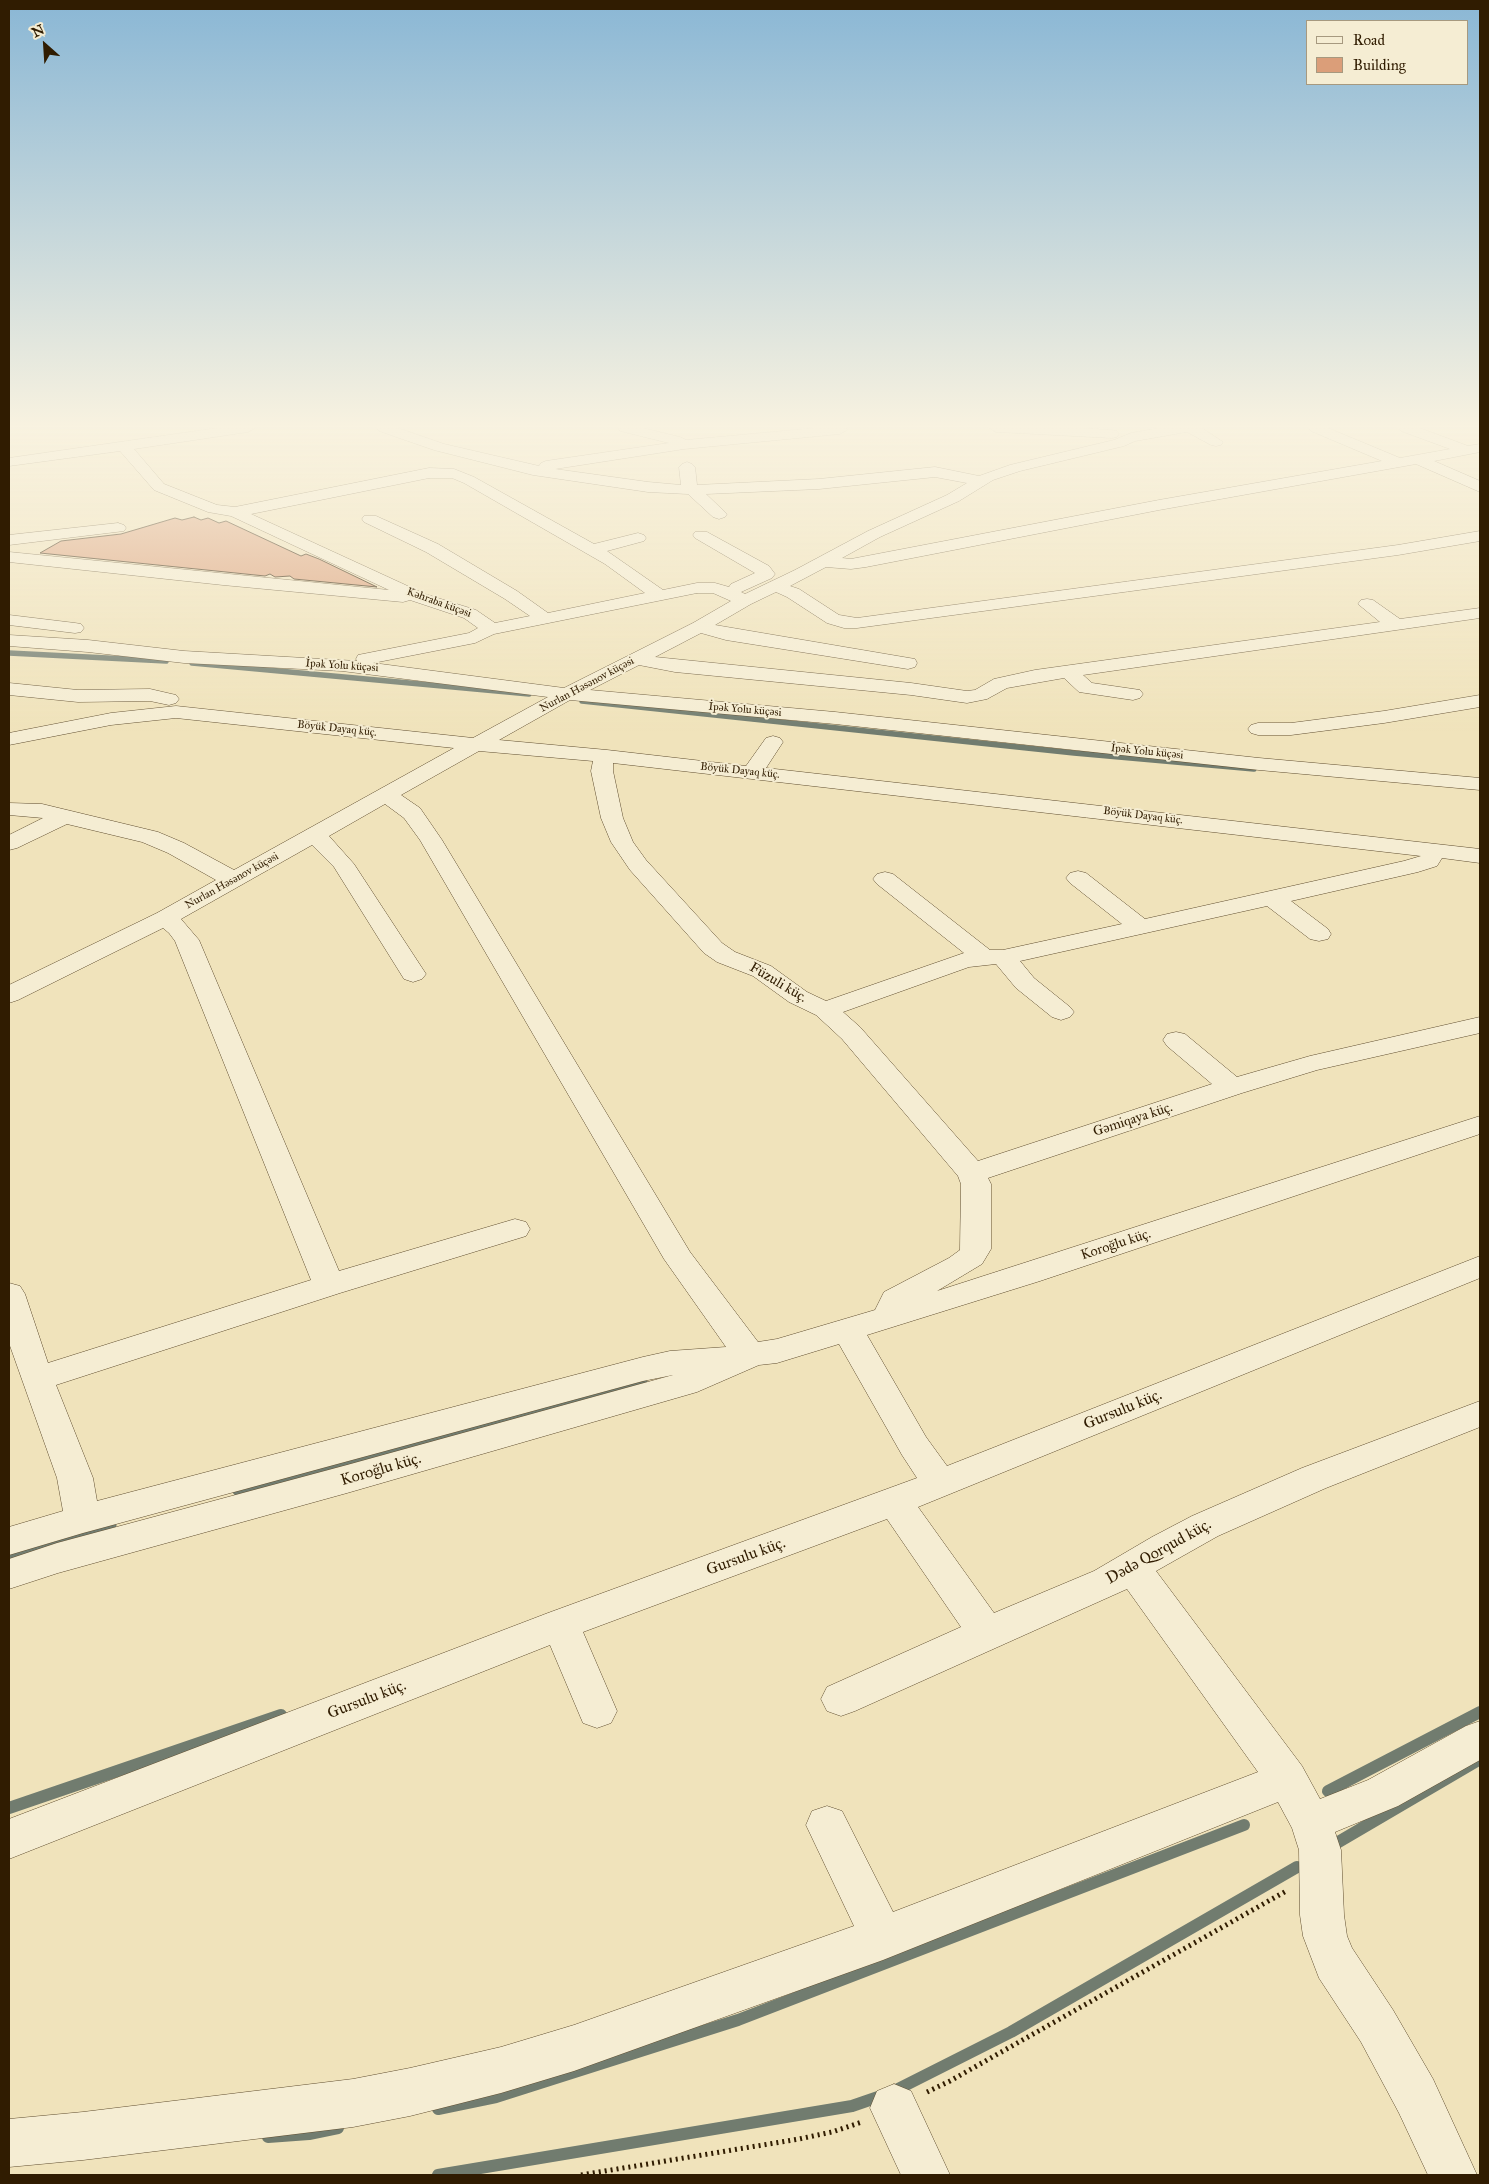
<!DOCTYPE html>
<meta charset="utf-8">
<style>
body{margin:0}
#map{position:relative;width:1489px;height:2184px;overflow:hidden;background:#f0e3bb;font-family:"IM FELL Great Primer",serif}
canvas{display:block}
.frame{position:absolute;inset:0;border:10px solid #301c01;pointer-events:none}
.legend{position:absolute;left:1306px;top:20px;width:162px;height:65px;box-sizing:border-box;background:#f5edd3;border:1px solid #a6997f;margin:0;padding:6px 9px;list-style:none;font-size:15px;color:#301c01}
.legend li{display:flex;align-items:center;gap:10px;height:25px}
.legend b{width:25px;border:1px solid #a6997f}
.north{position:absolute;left:20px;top:20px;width:50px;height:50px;-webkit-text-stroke:4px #f5edd3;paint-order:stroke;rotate:334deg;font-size:14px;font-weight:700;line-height:20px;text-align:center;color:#301c01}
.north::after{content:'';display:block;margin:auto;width:18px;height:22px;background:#301c01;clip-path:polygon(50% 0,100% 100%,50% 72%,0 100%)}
</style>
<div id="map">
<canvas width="1489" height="2184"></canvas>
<div class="frame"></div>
<ul class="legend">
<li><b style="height:6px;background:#f5edd3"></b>Road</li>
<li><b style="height:14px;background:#db9e79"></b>Building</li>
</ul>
<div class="north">N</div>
</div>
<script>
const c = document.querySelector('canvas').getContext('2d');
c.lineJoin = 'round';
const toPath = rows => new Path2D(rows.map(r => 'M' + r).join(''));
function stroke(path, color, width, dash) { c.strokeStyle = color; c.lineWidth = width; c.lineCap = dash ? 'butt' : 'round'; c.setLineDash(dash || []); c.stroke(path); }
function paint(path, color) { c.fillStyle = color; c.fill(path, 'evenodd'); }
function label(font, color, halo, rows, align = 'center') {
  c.font = font + ' "IM FELL Great Primer",serif'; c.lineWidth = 4; c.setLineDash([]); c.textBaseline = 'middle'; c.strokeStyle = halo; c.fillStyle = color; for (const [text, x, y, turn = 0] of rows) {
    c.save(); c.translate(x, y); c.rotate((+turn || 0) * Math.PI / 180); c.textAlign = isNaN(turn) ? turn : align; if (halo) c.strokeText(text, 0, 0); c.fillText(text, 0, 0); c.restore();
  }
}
stroke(toPath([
 [9,653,166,661],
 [192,663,529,694],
 [582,701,1074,753,1254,769]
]), '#717c6f', 5.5);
stroke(toPath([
 [237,1491,643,1382],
 [9,1558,112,1525]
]), '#717c6f', 9);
stroke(toPath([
 [1328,1791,1480,1712],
 [9,1808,281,1715],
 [1335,1844,1480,1759],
 [894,2091,1011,2032,1297,1867],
 [438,2109,496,2097,738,2020,1244,1825],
 [268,2137,309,2134,338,2128],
 [438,2175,852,2106,884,2095]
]), '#717c6f', 12);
const building = toPath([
 [194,517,201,520,208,518,219,523,226,521,301,556,306,554,319,559,377,587,294,579,290,576,275,577,270,574,265,576,40,553,61,541,121,534,175,518,182,520,194,517]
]);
paint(building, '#db9e79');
stroke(building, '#301c01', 1);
const minor = toPath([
 [217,428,255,428,248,432,134,449,164,484,217,505,235,507,429,468,454,469,474,477,594,544,638,533,644,535,646,538,644,541,607,551,663,590,697,583,715,583,729,587,731,584,755,573,695,538,693,535,695,532,707,532,769,566,775,574,772,578,741,592,745,594,795,570,868,531,947,495,967,483,935,477,819,489,706,494,727,514,725,517,719,519,713,517,688,494,648,492,533,475,434,450,379,431,377,428,398,428,444,444,539,466,541,463,546,461,669,443,620,431,618,428,643,428,680,437,686,440,815,428,846,428,847,430,840,434,684,449,555,469,648,482,681,485,679,467,682,464,687,462,692,464,695,467,697,485,819,479,935,467,979,476,1010,465,1114,440,1131,433,1159,428,1202,428,1223,442,1221,445,1216,446,1211,445,1187,432,1135,441,1124,446,1020,471,993,480,959,501,880,537,842,558,851,559,1159,500,1382,461,1311,431,1309,428,1328,428,1400,458,1450,449,1401,431,1399,428,1420,428,1468,446,1480,444,1480,452,1434,461,1480,481,1480,492,1416,464,1159,510,866,567,851,569,826,567,790,586,799,589,839,615,857,618,1398,545,1480,531,1480,541,1398,555,857,628,844,628,827,623,787,597,776,592,751,604,715,625,915,659,917,663,915,667,908,669,726,640,701,633,655,657,911,683,967,691,975,690,994,679,1035,670,1380,622,1358,604,1361,600,1367,599,1373,600,1400,619,1480,608,1480,618,1083,675,1092,683,1140,690,1143,694,1140,698,1133,700,1079,692,1064,678,1007,688,987,699,967,703,911,695,675,672,639,665,590,690,835,712,1259,758,1480,778,1480,790,1259,770,835,724,570,700,499,740,607,750,746,766,766,738,773,736,780,738,783,742,766,768,1480,849,1480,863,1442,858,1437,866,1418,872,1291,901,1328,929,1331,934,1328,939,1319,941,1310,939,1267,906,1020,961,1034,978,1070,1007,1074,1012,1070,1017,1061,1020,1052,1017,1016,988,996,964,969,967,843,1012,860,1027,978,1161,1212,1084,1167,1046,1163,1040,1167,1034,1176,1032,1185,1034,1237,1077,1310,1056,1480,1017,1480,1033,1317,1070,1242,1093,988,1178,991,1184,991,1249,982,1264,937,1291,1480,1116,1480,1134,1040,1281,867,1335,926,1437,947,1466,1480,1256,1480,1278,918,1507,994,1613,1094,1571,1152,1537,1192,1516,1302,1468,1480,1401,1480,1427,1326,1488,1218,1536,1156,1571,1302,1766,1320,1799,1368,1780,1466,1726,1480,1721,1480,1760,1398,1806,1335,1832,1341,1850,1344,1915,1347,1936,1352,1948,1393,2010,1433,2079,1477,2175,1428,2175,1399,2113,1361,2042,1319,1978,1303,1936,1300,1915,1299,1850,1292,1828,1278,1802,883,1960,574,2071,501,2093,410,2116,353,2127,83,2160,9,2167,9,2119,83,2112,353,2079,410,2068,501,2047,574,2025,854,1926,806,1825,812,1811,827,1806,842,1811,893,1912,1258,1772,1127,1589,855,1711,841,1716,827,1711,821,1699,827,1687,961,1627,887,1519,583,1632,617,1711,611,1723,597,1728,583,1723,550,1645,9,1859,9,1819,548,1613,917,1478,902,1455,839,1344,777,1363,759,1365,697,1392,347,1493,58,1573,9,1589,9,1559,57,1543,347,1465,673,1375,643,1381,83,1533,9,1555,9,1527,63,1511,57,1478,9,1343,9,1283,20,1286,25,1294,48,1363,311,1280,175,941,169,933,163,928,18,1000,9,1003,9,985,157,913,216,880,168,853,142,842,67,824,17,848,9,850,9,835,43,818,9,815,9,803,42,804,158,832,184,843,234,870,454,748,176,718,111,725,9,745,9,733,111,713,176,706,473,738,548,697,342,671,184,663,88,652,9,646,9,635,88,640,184,651,357,661,356,659,358,655,469,633,478,628,464,618,410,600,403,602,223,585,9,562,9,552,389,590,231,516,208,512,154,490,120,451,9,466,9,458,217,428],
 [429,478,452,478,464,483,605,564,645,593,548,613,517,591,438,544,376,516,364,516,362,519,364,522,426,552,505,599,530,616,495,623,476,610,425,594,251,514,429,478],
 [697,593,713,593,731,601,693,623,564,688,373,663,475,643,494,634,697,593],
 [479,751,593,761,591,771,601,818,611,842,630,870,704,953,717,962,753,976,789,1002,816,1015,828,1026,842,1039,958,1176,961,1184,960,1250,949,1258,884,1292,875,1310,777,1339,758,1342,690,1252,442,840,420,808,401,795,479,751],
 [613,763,752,779,1421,856,1404,861,1145,919,1086,873,1078,871,1070,873,1066,878,1070,883,1122,924,1003,950,990,950,893,874,885,872,877,874,873,879,877,884,964,953,826,1001,807,992,771,966,735,952,722,943,646,860,633,842,623,818,613,771,613,763],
 [385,804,404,818,420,840,664,1259,726,1347,670,1351,643,1357,97,1501,93,1478,56,1385,340,1293,526,1236,530,1229,526,1222,515,1219,339,1271,199,940,181,919,312,845,334,867,404,979,413,982,422,979,426,974,354,864,329,836,385,804],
 [989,428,1081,428,1112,430,1117,431,1119,434,1117,437,1112,438,996,432,989,428],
 [118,523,124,525,126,528,124,531,9,545,9,535,118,523],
 [9,615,75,623,81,624,84,628,81,632,75,633,9,625,9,615],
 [9,683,78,690,150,689,176,695,179,699,176,703,169,705,150,701,78,702,9,695,9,683],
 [1480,695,1480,707,1384,723,1291,735,1258,735,1251,733,1248,729,1251,725,1258,723,1291,723,1384,711,1480,695],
 [894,2084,911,2091,950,2175,901,2175,870,2108,877,2091,894,2084]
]);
stroke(minor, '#604e30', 1);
stroke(toPath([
 [927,2092,950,2081,1288,1890],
 [581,2175,799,2139,832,2132,862,2122]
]), '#301c01', 5, [2, 4]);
paint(minor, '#f5edd3');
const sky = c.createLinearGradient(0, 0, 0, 734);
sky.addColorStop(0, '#8ab7d5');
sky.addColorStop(0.58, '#f8f2e0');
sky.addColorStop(1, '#f8f2e000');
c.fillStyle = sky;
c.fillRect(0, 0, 1489, 734);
label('11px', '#301c01', '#f5edd3', [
 ["Kəhraba küçəsi",439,603,20],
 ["İpək Yolu küçəsi",342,666,4],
 ["Nurlan Həsənov küçəsi",587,685,-28],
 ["İpək Yolu küçəsi",745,710,5],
 ["Böyük Dayaq küç.",337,729,6],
 ["İpək Yolu küçəsi",1147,752,6],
 ["Böyük Dayaq küç.",740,771,6],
 ["Böyük Dayaq küç.",1143,816,7],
 ["Nurlan Həsənov küçəsi",232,881,-29]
]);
label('14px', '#301c01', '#f5edd3', [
 ["Füzuli küç.",778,983,31],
 ["Gəmiqaya küç.",1133,1120,-18],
 ["Koroğlu küç.",1116,1245,-18]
]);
label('16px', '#301c01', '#f5edd3', [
 ["Gursulu küç.",1123,1410,-22],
 ["Koroğlu küç.",381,1470,-16],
 ["Dədə Qorqud küç.",1159,1552,-29],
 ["Gursulu küç.",746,1557,-20],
 ["Gursulu küç.",367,1700,-21]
]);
</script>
